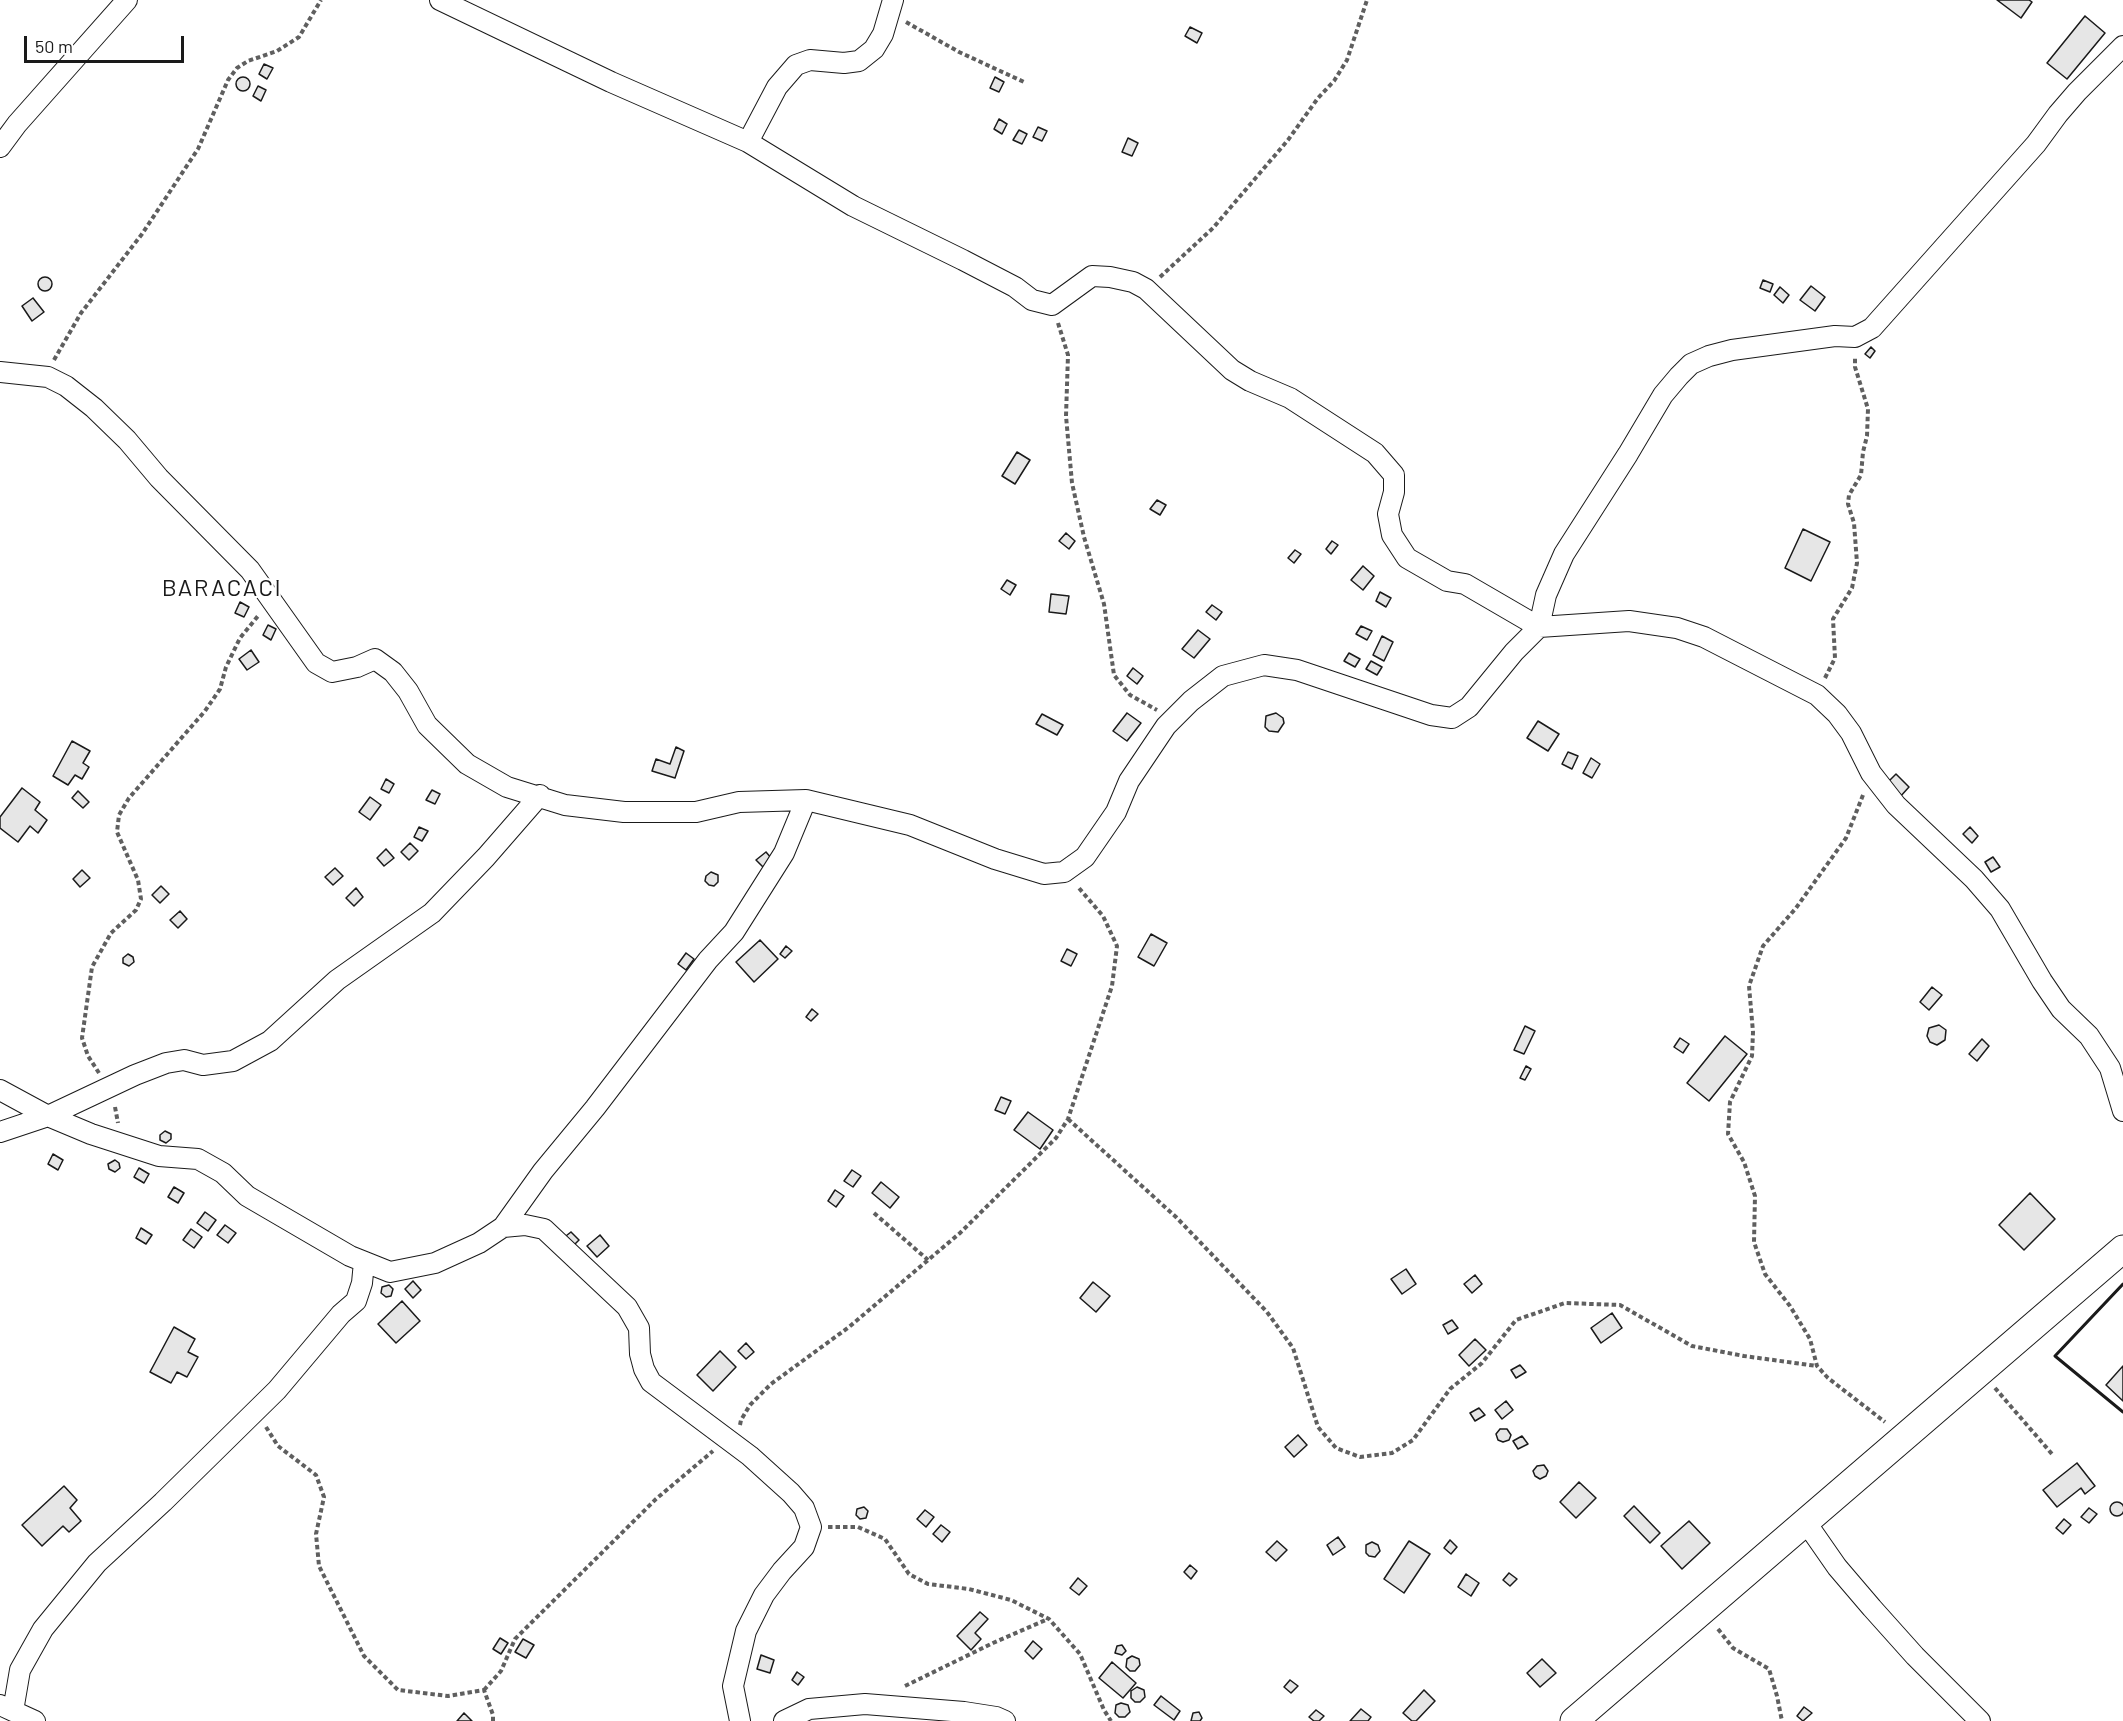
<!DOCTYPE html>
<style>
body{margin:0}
#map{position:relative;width:2123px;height:1721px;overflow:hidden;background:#fff;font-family:Barlow,sans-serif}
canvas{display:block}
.scale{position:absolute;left:24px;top:36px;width:160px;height:27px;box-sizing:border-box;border:3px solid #1a1a1a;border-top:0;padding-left:8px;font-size:18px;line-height:21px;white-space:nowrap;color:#1a1a1a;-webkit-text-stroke:4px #fff;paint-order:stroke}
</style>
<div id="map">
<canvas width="2123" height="1721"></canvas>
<div class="scale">50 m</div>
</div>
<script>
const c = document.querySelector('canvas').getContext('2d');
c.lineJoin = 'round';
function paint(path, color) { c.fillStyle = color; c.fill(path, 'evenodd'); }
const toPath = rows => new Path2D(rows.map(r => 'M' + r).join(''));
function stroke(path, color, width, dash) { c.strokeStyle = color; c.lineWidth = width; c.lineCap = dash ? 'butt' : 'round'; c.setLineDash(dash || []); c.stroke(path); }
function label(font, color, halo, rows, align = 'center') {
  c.font = font + ' Barlow,sans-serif'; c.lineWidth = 4.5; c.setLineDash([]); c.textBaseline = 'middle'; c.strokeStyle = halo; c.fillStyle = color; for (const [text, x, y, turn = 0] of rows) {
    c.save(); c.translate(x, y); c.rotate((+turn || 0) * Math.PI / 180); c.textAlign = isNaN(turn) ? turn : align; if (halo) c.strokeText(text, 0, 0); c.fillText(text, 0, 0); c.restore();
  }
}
const building = toPath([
 [1997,0,2029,0,2032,2,2021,18,1997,0],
 [2085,16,2105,33,2067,79,2047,63,2085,16],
 [1190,27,1202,33,1197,43,1185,36,1190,27],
 [264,64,273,68,267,79,259,74,264,64],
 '236 84a7 7 0 1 1 14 0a7 7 0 1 1-14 0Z',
 [995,77,1004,82,999,92,990,88,995,77],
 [258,86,266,90,261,101,253,96,258,86],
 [999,119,1007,124,1002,134,994,129,999,119],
 [1038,127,1047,131,1042,141,1033,137,1038,127],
 [1019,130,1027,134,1022,144,1013,140,1019,130],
 [1128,138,1138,143,1132,156,1122,152,1128,138],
 '38 284a7 7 0 1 1 14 0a7 7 0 1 1-14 0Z',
 [1763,280,1773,284,1770,292,1760,288,1763,280],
 [1811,286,1825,297,1815,311,1800,300,1811,286],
 [1780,287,1789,295,1783,303,1774,295,1780,287],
 [33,298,44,312,32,321,22,306,33,298],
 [1871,347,1875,351,1870,358,1865,354,1871,347],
 [1017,452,1030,460,1015,484,1002,476,1017,452],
 [1157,500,1166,505,1160,515,1150,509,1157,500],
 [1803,529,1830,542,1811,581,1785,568,1803,529],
 [1066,533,1075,541,1069,549,1059,541,1066,533],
 [1332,541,1338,545,1331,554,1326,549,1332,541],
 [1295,550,1301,554,1294,563,1288,558,1295,550],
 [1363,566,1374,576,1363,590,1351,580,1363,566],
 [1007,580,1016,585,1010,595,1001,589,1007,580],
 [1380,592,1391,598,1386,607,1376,601,1380,592],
 [1051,594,1069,596,1066,614,1049,612,1051,594],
 [240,602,249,607,244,617,235,613,240,602],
 [1212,605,1222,612,1216,620,1206,612,1212,605],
 [268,625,276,629,271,640,263,635,268,625],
 [1361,626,1372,631,1367,640,1356,634,1361,626],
 [1198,630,1210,639,1194,658,1182,649,1198,630],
 [1382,636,1393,642,1384,661,1373,655,1382,636],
 [251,650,259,662,247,670,239,659,251,650],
 [1349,653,1360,659,1355,667,1344,661,1349,653],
 [1371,661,1382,667,1377,675,1366,669,1371,661],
 [1133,668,1143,676,1137,684,1127,676,1133,668],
 [1127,713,1141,723,1127,741,1113,731,1127,713],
 [1276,713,1283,718,1284,723,1278,732,1269,731,1265,727,1266,716,1276,713],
 [1042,714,1063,725,1057,735,1036,724,1042,714],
 [1538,721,1559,734,1548,751,1527,738,1538,721],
 [72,741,90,751,83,763,89,767,82,779,75,775,68,785,53,776,72,741],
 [676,747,684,751,675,778,652,771,656,759,670,764,676,747],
 [1568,752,1578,756,1572,769,1562,764,1568,752],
 [1591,758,1600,764,1592,778,1583,773,1591,758],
 [1896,774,1909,787,1899,798,1885,785,1896,774],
 [386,779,394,784,389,793,381,789,386,779],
 [22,788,40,802,35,810,47,820,38,833,30,826,18,842,0,828,0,817,22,788],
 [432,790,440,794,435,804,426,800,432,790],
 [78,791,89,802,83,808,72,798,78,791],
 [370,797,381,805,370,820,359,812,370,797],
 [419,827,428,831,422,841,414,837,419,827],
 [1970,827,1978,836,1972,843,1963,834,1970,827],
 [410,843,418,851,409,860,401,852,410,843],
 [386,849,394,858,384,866,377,858,386,849],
 [766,852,772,859,763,867,756,860,766,852],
 [1993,857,2000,867,1991,872,1985,862,1993,857],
 [335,868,343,876,333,885,325,877,335,868],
 [82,870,90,878,80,887,73,879,82,870],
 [711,872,718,875,718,882,714,886,709,885,705,881,706,876,711,872],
 [161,886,169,894,160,903,152,895,161,886],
 [356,888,363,897,354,906,346,898,356,888],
 [180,911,187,919,178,928,170,920,180,911],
 [1151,934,1167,943,1154,966,1138,957,1151,934],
 [760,940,778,959,754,982,736,962,760,940],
 [786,946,792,951,785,958,780,954,786,946],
 [1067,949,1077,954,1071,966,1061,961,1067,949],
 [686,953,694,959,686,970,678,964,686,953],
 [128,954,133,957,134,962,129,966,123,963,123,958,128,954],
 [1932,987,1942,995,1929,1010,1920,1002,1932,987],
 [812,1009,818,1014,811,1021,806,1017,812,1009],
 [1939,1025,1946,1030,1945,1040,1937,1045,1930,1042,1927,1036,1929,1028,1939,1025],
 [1525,1026,1535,1031,1524,1054,1514,1050,1525,1026],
 [1725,1036,1747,1054,1709,1101,1687,1083,1725,1036],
 [1680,1038,1689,1044,1683,1053,1674,1047,1680,1038],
 [1982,1039,1989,1046,1977,1061,1969,1054,1982,1039],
 [1526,1066,1531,1069,1525,1080,1520,1078,1526,1066],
 [1001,1097,1011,1101,1005,1114,995,1110,1001,1097],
 [1028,1112,1053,1130,1040,1149,1014,1130,1028,1112],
 [165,1131,171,1134,171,1139,166,1143,160,1140,160,1135,165,1131],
 [53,1154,63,1160,58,1170,48,1164,53,1154],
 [115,1160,119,1163,120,1168,115,1172,109,1169,108,1164,115,1160],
 [139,1168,149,1174,144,1183,134,1177,139,1168],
 [852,1170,861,1176,853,1187,844,1181,852,1170],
 [881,1182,899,1197,890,1208,872,1193,881,1182],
 [174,1187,184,1193,178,1203,168,1197,174,1187],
 [835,1190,844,1196,836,1207,828,1201,835,1190],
 [2030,1193,2055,1219,2024,1250,1999,1225,2030,1193],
 [205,1212,216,1220,208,1231,197,1223,205,1212],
 [225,1225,236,1233,228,1243,217,1235,225,1225],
 [141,1228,152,1235,146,1244,136,1238,141,1228],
 [191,1229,202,1237,194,1248,183,1240,191,1229],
 [571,1232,579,1240,571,1248,562,1239,571,1232],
 [600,1235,609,1246,597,1257,587,1246,600,1235],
 [1406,1269,1416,1284,1402,1294,1391,1279,1406,1269],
 [1475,1275,1482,1284,1472,1293,1464,1284,1475,1275],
 [413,1281,421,1290,413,1298,405,1289,413,1281],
 [1093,1282,1110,1296,1096,1312,1080,1298,1093,1282],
 [389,1285,393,1289,391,1296,386,1297,381,1293,382,1287,389,1285],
 [402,1301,420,1321,396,1343,378,1324,402,1301],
 [1612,1313,1622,1328,1601,1343,1591,1328,1612,1313],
 [1452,1320,1458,1328,1448,1334,1443,1325,1452,1320],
 [174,1327,195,1339,188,1352,198,1357,187,1377,177,1372,171,1383,150,1372,174,1327],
 [1475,1339,1486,1350,1469,1366,1459,1355,1475,1339],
 [746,1343,754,1352,746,1359,738,1351,746,1343],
 [720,1351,736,1367,713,1391,697,1375,720,1351],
 [1520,1365,1526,1372,1516,1378,1511,1370,1520,1365],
 [2123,1366,2123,1401,2106,1385,2123,1366],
 [1506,1401,1513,1410,1502,1419,1495,1410,1506,1401],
 [1479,1408,1485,1415,1475,1421,1470,1413,1479,1408],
 [1500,1429,1507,1429,1511,1435,1509,1440,1503,1442,1498,1440,1496,1434,1500,1429],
 [1298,1435,1307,1445,1294,1457,1285,1447,1298,1435],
 [1522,1436,1528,1444,1518,1449,1513,1441,1522,1436],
 [2077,1463,2095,1486,2085,1494,2081,1488,2057,1507,2043,1490,2077,1463],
 [1544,1465,1548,1471,1546,1476,1540,1479,1535,1476,1533,1471,1537,1466,1544,1465],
 [1579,1482,1596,1498,1576,1518,1560,1502,1579,1482],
 [64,1486,77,1500,70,1508,81,1521,69,1532,63,1526,42,1546,22,1525,64,1486],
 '2110 1509a7 7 0 1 1 14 0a7 7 0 1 1-14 0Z',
 [1634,1506,1660,1533,1650,1543,1624,1516,1634,1506],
 [864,1507,868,1511,866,1518,860,1519,856,1515,857,1509,864,1507],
 [2089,1508,2097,1514,2089,1523,2081,1517,2089,1508],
 [925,1510,934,1517,926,1527,917,1519,925,1510],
 [2064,1519,2071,1525,2063,1534,2056,1528,2064,1519],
 [1689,1521,1710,1543,1682,1569,1661,1546,1689,1521],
 [941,1525,950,1532,942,1542,933,1534,941,1525],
 [1338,1537,1345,1547,1333,1555,1327,1545,1338,1537],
 [1450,1540,1457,1547,1451,1554,1444,1548,1450,1540],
 [1277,1541,1287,1550,1276,1561,1266,1552,1277,1541],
 [1409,1541,1430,1554,1404,1593,1384,1579,1409,1541],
 [1372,1542,1378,1545,1380,1551,1375,1557,1369,1556,1366,1553,1366,1545,1372,1542],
 [1190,1565,1197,1571,1191,1579,1184,1572,1190,1565],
 [1509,1573,1517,1579,1510,1586,1503,1580,1509,1573],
 [1466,1574,1479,1583,1471,1596,1458,1587,1466,1574],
 [1078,1578,1087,1586,1079,1595,1070,1588,1078,1578],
 [980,1612,988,1619,975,1633,981,1639,971,1650,957,1636,980,1612],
 [500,1638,508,1643,501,1654,493,1649,500,1638],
 [523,1639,534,1645,526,1658,515,1652,523,1639],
 [1033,1641,1042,1649,1033,1659,1025,1651,1033,1641],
 [1122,1645,1126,1651,1122,1655,1115,1653,1117,1646,1122,1645],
 [761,1655,774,1660,770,1673,757,1669,761,1655],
 [1132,1656,1139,1659,1140,1665,1135,1671,1130,1671,1126,1667,1127,1659,1132,1656],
 [1542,1659,1556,1673,1540,1687,1527,1673,1542,1659],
 [1112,1662,1136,1683,1123,1698,1099,1678,1112,1662],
 [797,1672,804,1677,798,1685,792,1680,797,1672],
 [1290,1680,1298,1686,1291,1693,1284,1687,1290,1680],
 [1137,1687,1144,1690,1145,1697,1140,1702,1135,1702,1131,1698,1131,1691,1137,1687],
 [1424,1690,1435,1701,1416,1721,1412,1721,1403,1713,1424,1690],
 [1161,1696,1180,1711,1174,1720,1154,1705,1161,1696],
 [1121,1703,1128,1705,1130,1712,1125,1717,1119,1717,1115,1713,1116,1705,1121,1703],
 [1804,1707,1812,1713,1803,1721,1797,1716,1804,1707],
 [1361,1709,1371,1717,1368,1721,1350,1721,1361,1709],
 [1316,1710,1324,1716,1319,1721,1314,1721,1309,1717,1316,1710],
 [1199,1712,1202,1718,1200,1721,1191,1721,1193,1713,1199,1712],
 [464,1713,472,1721,457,1721,464,1713]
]);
paint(building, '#e6e6e6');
stroke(building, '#1a1a1a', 1.5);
const minor = toPath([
 [440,0,611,82,748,142,853,206,963,260,1015,287,1032,300,1052,305,1092,276,1110,277,1133,282,1146,289,1232,370,1250,381,1290,398,1375,453,1394,475,1394,492,1388,514,1392,535,1407,558,1447,581,1465,584,1539,627,1629,621,1677,628,1704,637,1817,695,1837,714,1851,733,1871,773,1896,805,1974,879,2000,909,2042,981,2061,1009,2089,1036,2110,1068,2123,1111],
 [748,142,777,87,796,65,810,60,844,63,859,61,874,49,883,34,893,0],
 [0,147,17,124,127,0],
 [0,372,48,377,66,386,94,408,127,440,159,478,250,570,316,663,332,672,357,667,375,659,393,672,408,691,427,725,467,764,507,787,565,805,624,812,696,812,739,802,806,800,910,825,995,859,1044,874,1064,872,1085,857,1116,812,1129,781,1166,726,1191,701,1223,676,1264,665,1297,670,1431,715,1452,718,1469,707,1514,652,1539,627,1546,595,1564,554,1628,454,1663,395,1679,376,1691,364,1709,356,1732,350,1835,336,1855,337,1872,328,2036,144,2058,114,2077,92,2123,46],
 [0,1090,48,1116,91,1134,159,1156,198,1159,223,1173,247,1196,350,1256,390,1272,435,1263,479,1243,503,1227,543,1171,595,1108,708,960,734,932,784,853,806,800],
 [0,1132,48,1116,135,1075,166,1063,184,1060,203,1065,233,1061,270,1041,337,980,432,913,486,857,540,795],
 [503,1227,525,1225,544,1229,627,1307,639,1328,640,1354,644,1369,651,1382,750,1456,791,1493,804,1508,811,1527,804,1547,782,1571,764,1595,746,1631,733,1686,740,1721],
 [1805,1521,1837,1567,1872,1608,1915,1656,1980,1721],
 [0,1705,35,1721],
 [13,1711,20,1670,43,1629,97,1563,163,1502,277,1390,341,1314,356,1301,362,1283,364,1262],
 [784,1721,809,1709,865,1704,964,1712,996,1717,1005,1721]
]);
const secondary = toPath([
 [1574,1721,2123,1249]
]);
stroke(minor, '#1a1a1a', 22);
stroke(secondary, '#1a1a1a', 29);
stroke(toPath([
 [906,22,959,52,1024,82],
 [1160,277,1213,228,1288,140,1318,98,1334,81,1347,60,1367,0],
 [1058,323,1068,355,1066,416,1072,483,1084,537,1104,604,1114,675,1130,695,1157,710],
 [54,360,81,313,142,234,198,149,228,80,237,68,248,61,277,51,299,37,321,0],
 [1825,678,1835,658,1833,619,1852,588,1857,563,1854,523,1848,504,1849,495,1861,475,1863,452,1867,436,1868,409,1855,367,1855,357],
 [1863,795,1846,838,1796,908,1763,946,1749,986,1753,1032,1752,1056,1730,1102,1728,1134,1744,1162,1755,1196,1754,1242,1765,1274,1790,1306,1810,1339,1817,1366,1828,1378,1885,1422],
 [99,1073,88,1056,82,1038,92,967,111,933,136,910,141,899,138,880,117,832,119,815,129,798,205,711,220,689,226,667,240,638,258,616],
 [115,1107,118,1123],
 [1068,1119,1176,1217,1267,1312,1293,1348,1318,1427,1336,1448,1360,1457,1392,1453,1413,1440,1450,1389,1482,1363,1516,1320,1565,1303,1620,1305,1692,1346,1744,1356,1817,1366],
 [874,1213,928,1260],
 [1995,1388,2052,1454],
 [740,1425,741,1420,750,1405,771,1384,849,1327,960,1233,1056,1138,1068,1119,1112,986,1117,946,1103,916,1078,887],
 [266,1427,278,1446,316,1475,324,1497,316,1534,319,1566,364,1656,398,1690,448,1696,484,1690,493,1715,493,1721],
 [828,1527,858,1527,885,1539,909,1574,928,1584,969,1589,1011,1600,1049,1619,1080,1654,1104,1710,1111,1721],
 [1718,1629,1733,1648,1769,1669,1777,1696,1782,1721],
 [905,1686,993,1643,1048,1619],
 [484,1690,501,1671,515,1639,527,1627,656,1499,713,1451]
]), '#5f5f5f', 4, [4.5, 3]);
stroke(minor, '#fff', 20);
stroke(secondary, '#fff', 27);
stroke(toPath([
 [2123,1284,2055,1356,2123,1412]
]), '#1a1a1a', 3);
c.letterSpacing = '1.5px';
label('24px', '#1a1a1a', '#fff', [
 ["BARACACI",222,588]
]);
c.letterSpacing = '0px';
</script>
